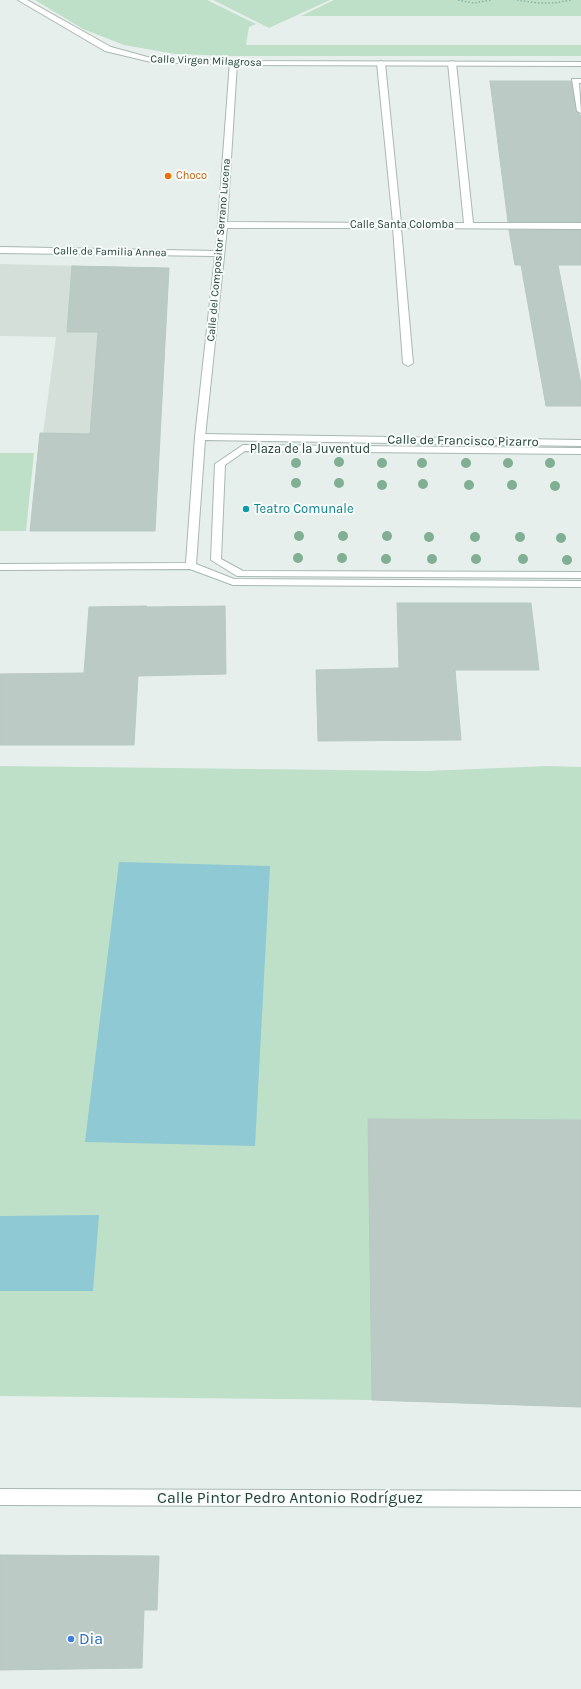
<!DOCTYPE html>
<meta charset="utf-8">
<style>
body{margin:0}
canvas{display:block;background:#e6efeb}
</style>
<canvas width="581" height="1689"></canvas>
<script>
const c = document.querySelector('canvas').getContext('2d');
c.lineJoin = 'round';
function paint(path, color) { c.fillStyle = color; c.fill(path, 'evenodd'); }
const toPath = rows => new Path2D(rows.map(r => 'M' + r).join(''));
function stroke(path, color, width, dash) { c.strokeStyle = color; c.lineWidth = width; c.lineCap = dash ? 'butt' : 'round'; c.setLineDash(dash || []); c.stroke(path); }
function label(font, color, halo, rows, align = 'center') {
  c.font = font + ' Karla,sans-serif'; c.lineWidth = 4; c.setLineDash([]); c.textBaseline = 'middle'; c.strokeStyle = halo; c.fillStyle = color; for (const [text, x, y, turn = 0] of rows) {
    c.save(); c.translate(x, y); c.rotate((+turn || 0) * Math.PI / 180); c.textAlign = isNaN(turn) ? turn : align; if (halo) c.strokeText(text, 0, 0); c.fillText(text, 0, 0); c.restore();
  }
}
paint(toPath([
 [0,264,169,268,155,531,30,531,56,337,0,336]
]), '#d4dfda');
paint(toPath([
 [35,0,207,0,256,24,249,27,246,45,581,45,581,56,234,56,175,54,124,45,83,29],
 [213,0,330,0,269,28],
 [334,0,581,0,581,16,301,16],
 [0,453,34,453,26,531,0,531],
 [0,766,426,771,548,766,581,767,581,1407,372,1400,0,1396]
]), '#bfe0c8');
paint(toPath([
 [119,862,270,866,255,1146,85,1142],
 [99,1215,93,1291,0,1291,0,1216]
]), '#8ec9d4');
const building = toPath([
 [490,81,571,81,576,111,581,116,581,222,508,222,490,81],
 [509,230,581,230,581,265,558,265,581,384,581,406,546,406,521,265,515,265,509,230],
 [72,266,169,268,155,531,30,531,40,433,90,434,98,332,67,332,72,266],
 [397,603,531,603,539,670,455,670,461,740,318,741,316,670,399,668,397,603],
 [146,606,146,607,225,606,226,674,138,676,134,745,0,745,0,674,84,673,89,607,146,606],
 [368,1119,581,1120,581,1407,372,1400,368,1119],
 [0,1555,159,1556,157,1610,144,1610,142,1668,0,1670,0,1555]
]);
paint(building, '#bbcac4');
stroke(building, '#b8c9c2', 1);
const pedestrian = toPath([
 [572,79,581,79,581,83,579,83,581,113,577,111,572,79],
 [243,445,581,448,581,454,245,451,225,465,221,559,243,571,581,572,581,578,237,576,211,560,215,464,243,445]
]);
const minor = toPath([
 [230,61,237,63,227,222,393,223,377,63,381,61,385,63,401,223,464,223,448,63,452,61,456,63,473,223,581,223,581,229,401,228,413,363,408,366,403,363,393,228,227,228,205,437,203,439,197,439,195,437,215,256,0,253,0,247,216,251,230,61],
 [0,1489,581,1491,581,1507,0,1505,0,1489]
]);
const tertiary = toPath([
 [18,0,27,0,111,47,151,58,233,61,581,62,581,66,233,65,151,62,105,51,18,0],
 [200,434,581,440,581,446,205,440,196,564,234,579,581,581,581,587,233,585,190,569,0,570,0,564,186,563,195,437,200,434]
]);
stroke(pedestrian, '#a8b8b2', 2);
stroke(minor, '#a8b8b2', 2);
stroke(tertiary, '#a8b8b2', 2);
stroke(toPath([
 [458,0,473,3,491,0],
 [517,0,537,3,554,3,571,0]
]), '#86b3a5', 1.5, [1.5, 2]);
paint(pedestrian, '#fff');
paint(minor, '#fff');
paint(tertiary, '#fff');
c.fillStyle = '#80af93';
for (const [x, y] of [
 [339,462],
 [296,463],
 [382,463],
 [422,463],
 [466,463],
 [508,463],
 [550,463],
 [296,483],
 [339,483],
 [423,484],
 [382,485],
 [469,485],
 [512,485],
 [555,486],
 [299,536],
 [343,536],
 [387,536],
 [429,537],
 [475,537],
 [520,537],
 [561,538],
 [298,558],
 [342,558],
 [386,559],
 [432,559],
 [476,559],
 [523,559],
 [567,560]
]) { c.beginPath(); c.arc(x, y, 5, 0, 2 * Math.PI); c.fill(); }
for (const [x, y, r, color] of [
 [168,176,4,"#e8710a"],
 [246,509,4,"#0f9aa8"],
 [71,1639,4,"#3f7fe0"]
]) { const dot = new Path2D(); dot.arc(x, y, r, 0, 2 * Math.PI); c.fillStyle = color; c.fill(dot); stroke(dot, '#f7fbf9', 1.5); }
label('11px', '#24423a', '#f7fbf9', [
 ["Calle Virgen Milagrosa",206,61,2],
 ["Calle Santa Colomba",402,225],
 ["Calle del Compositor Serrano Lucena",219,250,-85],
 ["Calle de Familia Annea",110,252,1]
]);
label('11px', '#c56008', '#f7fbf9', [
 ["Choco",176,176]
], 'left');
label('13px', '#24423a', '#f7fbf9', [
 ["Calle de Francisco Pizarro",463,441,1],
 ["Plaza de la Juventud",310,449]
]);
label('13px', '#0d838f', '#f7fbf9', [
 ["Teatro Comunale",254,509]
], 'left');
label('16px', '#24423a', '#f7fbf9', [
 ["Calle Pintor Pedro Antonio Rodríguez",290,1498]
]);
label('16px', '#366cbe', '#f7fbf9', [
 ["Dia",79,1639]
], 'left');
</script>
